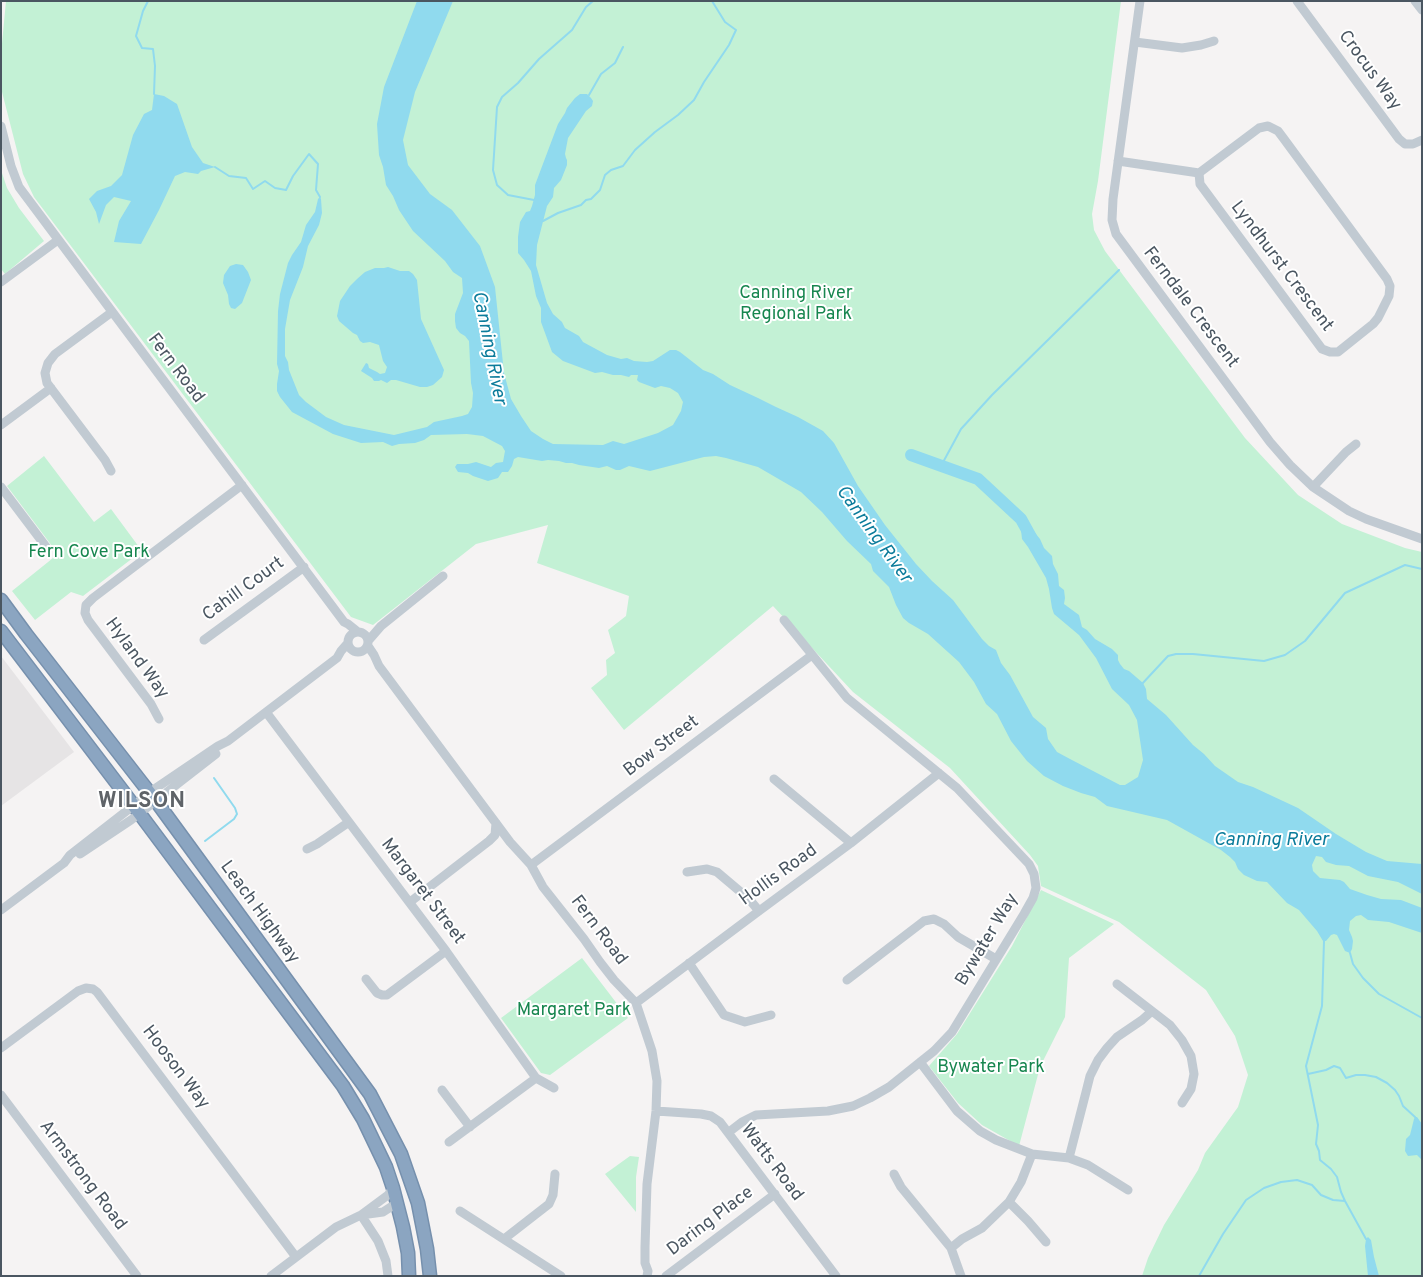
<!DOCTYPE html>
<style>
body{margin:0}
#map{position:relative;width:1423px;height:1277px;overflow:hidden;background:#f5f3f3;font-family:Overpass,sans-serif}
canvas{display:block}
.frame{position:absolute;inset:0;border:2px solid #4a5661;pointer-events:none}
</style>
<div id="map">
<canvas width="1423" height="1277"></canvas>
<div class="frame"></div>
</div>
<script>
const c = document.querySelector('canvas').getContext('2d');
c.lineJoin = 'round';
function paint(path, color) { c.fillStyle = color; c.fill(path, 'evenodd'); }
const toPath = rows => new Path2D(rows.map(r => 'M' + r).join(''));
function stroke(path, color, width, dash) { c.strokeStyle = color; c.lineWidth = width; c.lineCap = dash ? 'butt' : 'round'; c.setLineDash(dash || []); c.stroke(path); }
function label(font, color, halo, rows, align = 'center') {
  c.font = font + ' Overpass,sans-serif'; c.lineWidth = 4; c.setLineDash([]); c.textBaseline = 'middle'; c.strokeStyle = halo; c.fillStyle = color; for (const [text, x, y, turn = 0] of rows) {
    c.save(); c.translate(x, y); c.rotate((+turn || 0) * Math.PI / 180); c.textAlign = isNaN(turn) ? turn : align; if (halo) c.strokeText(text, 0, 0); c.fillText(text, 0, 0); c.restore();
  }
}
paint(toPath([
 [1,656,74,752,1,806]
]), '#e6e4e5');
paint(toPath([
 [6,1,1121,1,1098,181,1092,214,1094,230,1105,251,1245,438,1298,495,1342,524,1405,548,1422,552,1422,1276,1142,1276,1148,1258,1164,1225,1198,1170,1205,1153,1238,1107,1248,1075,1235,1036,1206,990,1119,922,1041,886,1038,866,1030,855,950,768,853,692,773,606,624,730,591,688,607,675,606,660,615,653,608,630,626,616,629,596,537,563,548,525,476,544,373,625,351,617,34,197,23,174,1,88,1,54],
 [1,170,7,188,19,208,44,241,5,274,1,269],
 [44,456,94,522,111,509,142,551,83,596,71,592,35,620,12,591,58,554,7,486],
 [1041,890,1114,924,1069,958,1065,1017,1040,1067,1019,1146,982,1125,958,1103,929,1066,957,1034,1012,946],
 [582,958,628,1018,550,1075,541,1073,501,1018],
 [630,1156,639,1157,636,1177,636,1212,605,1174]
]), '#c3f1d5');
paint(toPath([
 [417,1,453,1,415,92,403,140,408,165,430,194,452,210,480,246,495,287,504,373,511,399,521,416,531,431,543,439,553,444,603,445,613,441,624,444,658,433,673,425,681,411,683,402,678,393,670,388,661,386,655,388,639,382,637,380,638,375,631,375,629,377,621,375,613,375,602,372,595,373,563,361,552,352,541,322,541,308,536,296,531,271,524,260,518,253,518,237,520,222,526,212,530,211,532,206,535,195,535,185,558,124,565,113,567,108,575,98,580,94,587,94,591,98,593,101,592,106,586,111,568,138,565,154,566,158,567,160,567,165,561,180,554,188,553,197,547,206,537,245,536,265,547,303,553,314,562,322,565,328,579,336,583,342,607,355,621,359,627,358,634,361,647,362,653,361,670,350,676,350,680,352,703,370,713,374,730,385,758,398,776,407,798,417,823,431,834,443,858,486,885,525,916,564,932,581,953,600,982,639,989,646,996,650,1001,663,1010,675,1033,717,1046,728,1048,739,1057,752,1070,759,1120,785,1125,785,1138,777,1143,760,1137,720,1129,705,1112,689,1096,658,1079,635,1054,614,1052,608,1049,589,1046,578,1028,547,1022,539,1021,530,1025,525,1030,527,1040,539,1044,548,1052,556,1053,564,1058,574,1059,586,1064,590,1065,598,1064,604,1079,615,1082,627,1087,630,1095,639,1112,649,1118,655,1118,660,1120,664,1124,669,1129,671,1143,683,1146,689,1147,699,1166,715,1193,745,1204,754,1215,766,1238,782,1253,787,1298,808,1336,834,1366,852,1387,861,1422,864,1422,894,1398,882,1368,876,1349,866,1336,865,1326,862,1322,857,1316,856,1312,865,1313,871,1320,878,1340,880,1344,882,1350,889,1367,895,1381,899,1401,900,1422,908,1422,933,1389,922,1368,920,1361,915,1356,916,1350,921,1349,930,1352,937,1353,941,1352,949,1350,953,1345,951,1337,935,1334,934,1331,935,1326,941,1323,941,1317,931,1299,910,1287,903,1267,882,1257,881,1244,875,1238,869,1235,862,1230,857,1221,850,1167,820,1107,806,1095,797,1081,793,1063,786,1044,776,1027,761,1011,741,997,714,986,704,974,682,959,662,928,634,909,623,903,618,896,605,889,587,873,571,871,564,847,541,822,512,801,492,758,467,726,458,716,456,704,457,650,471,629,466,620,470,616,470,607,466,599,468,579,465,572,463,566,463,559,461,548,460,542,461,518,457,514,459,512,466,508,472,502,472,498,478,488,481,473,476,468,473,458,472,455,467,457,464,468,464,476,462,491,467,496,463,503,462,505,451,502,446,483,436,467,434,431,435,424,440,415,443,399,444,392,446,383,442,361,443,333,434,292,412,280,397,277,391,277,384,279,371,277,364,278,311,280,294,288,263,292,255,301,242,306,225,315,212,318,199,320,197,321,199,322,213,319,225,308,246,303,267,290,300,285,329,285,356,288,362,289,370,299,395,306,402,326,417,344,425,394,435,427,427,434,422,462,416,468,414,472,407,473,393,471,383,469,341,465,336,460,333,456,328,455,321,455,314,463,293,462,278,453,272,445,261,413,231,399,210,393,196,386,185,383,167,379,155,377,124,384,87],
 [154,94,164,96,177,104,192,147,203,163,215,167,201,171,198,174,185,172,175,176,159,210,141,244,114,242,119,221,131,201,114,197,106,205,99,224,96,212,89,199,97,191,111,186,122,175,133,135,144,114,152,110],
 [236,264,243,265,248,272,251,280,242,303,235,309,231,308,229,304,228,295,223,283,224,275,230,266],
 [388,267,400,271,409,271,413,274,417,280,421,319,444,370,442,377,433,385,427,387,420,387,396,380,391,380,387,383,381,380,379,381,374,381,372,378,361,371,366,363,368,364,369,368,377,372,380,374,385,373,387,367,383,361,379,345,370,342,363,343,360,341,357,335,353,333,339,321,337,316,340,301,350,286,357,279,365,272,375,268,384,268],
 [1415,1117,1417,1117,1422,1124,1422,1160,1417,1155,1408,1156,1405,1151,1406,1139,1410,1135,1414,1119],
 [1368,1237,1371,1240,1374,1257,1379,1276,1368,1276,1365,1246,1366,1239]
]), '#90daee');
stroke(toPath([
 [148,1,143,11,136,36,142,48,153,49,155,66,154,94],
 [589,95,601,74,615,63,623,47],
 [215,167,229,176,246,178,253,189,265,181,275,188,286,190,293,176,309,154,318,164,316,190,320,197],
 [534,200,508,195,497,185,493,170,497,107,502,97,518,83,539,59,572,30,586,7,593,1],
 [543,221,558,213,581,205,586,200,591,199,600,190,605,175,611,170,623,166,635,150,655,132,678,115,694,100,704,82,729,45,736,30,725,22,712,1],
 [941,466,961,429,992,395,1119,270],
 [1141,685,1168,656,1176,654,1193,654,1264,661,1285,655,1305,641,1345,593,1405,565,1422,569],
 [205,841,234,819,237,814,235,808,214,778],
 [1324,941,1322,1006,1306,1066,1318,1125,1316,1144,1319,1151,1320,1160,1331,1169,1337,1177,1341,1192,1345,1201,1366,1239],
 [1350,953,1353,964,1363,978,1379,994,1422,1018],
 [1308,1074,1326,1070,1334,1066,1340,1068,1346,1078,1356,1075,1365,1075,1376,1077,1387,1083,1395,1090,1399,1096,1403,1106,1415,1117],
 [1199,1276,1223,1234,1246,1200,1264,1188,1281,1182,1297,1180,1312,1185,1321,1195,1333,1200,1345,1201]
]), '#90daee', 2);
stroke(toPath([
 [911,455,978,479,1021,519,1032,539]
]), '#90daee', 12);
const highway = toPath([
 [1,600,26,634,156,801,370,1094,401,1154,418,1203,427,1249,430,1276],
 [1,631,125,794,343,1086,363,1119,386,1167,393,1188,403,1227,408,1253,409,1276]
]);
stroke(highway, '#7690ad', 15);
stroke(toPath([
 [1140,1,1113,199,1112,220,1116,234,1270,442,1290,465,1313,487,1349,511,1366,519,1422,539],
 [1297,1,1399,139,1405,144,1413,144,1422,140],
 [1415,1,1422,10],
 [1135,42,1182,48,1201,45,1214,41],
 [1,126,11,166,19,187,344,622,348,624,358,632],
 [1118,161,1199,173,1259,128,1268,126,1278,131,1284,139,1387,279,1390,286,1389,296,1378,318,1373,324,1338,352,1330,352,1322,349,1200,184,1199,173],
 [1,282,58,240],
 [1,425,51,388],
 [111,471,105,460,47,383,45,373,48,363,55,354,112,312],
 [1,487,47,548],
 [1313,487,1346,452,1356,444],
 '348 642a10 10 0 1 1 20 0a10 10 0 1 1-20 0Z',
 [204,640,304,567],
 [368,641,381,626,443,576],
 [368,646,374,655,379,666,510,842,531,865,543,887,584,939,600,962,614,980,636,1003,652,1051,657,1081,656,1111,647,1184,645,1247,645,1263,648,1271,647,1276],
 [266,712,446,951,536,1078,554,1088],
 [159,719,151,704,88,620,85,613,86,605,93,598,242,485],
 [774,779,851,843],
 [307,849,317,844,349,822],
 [80,854,131,820,216,754],
 [531,865,812,655],
 [687,872,707,869,717,872,749,899,759,911],
 [410,902,489,841,495,835,496,823],
 [1,910,64,863,70,855,156,788,218,746,228,741,337,658,341,651,348,643],
 [689,963,724,1015,745,1022,771,1015],
 [366,979,377,993,382,995,387,995,446,951],
 [847,980,924,921,934,919,944,924,958,937,996,959],
 [1117,984,1170,1025,1182,1040,1191,1056,1194,1074,1191,1089,1182,1103],
 [636,1003,759,911,851,843,939,773],
 [1,1048,78,991,86,988,93,989,97,992,296,1257],
 [920,1062,957,1111,980,1131,996,1140,1032,1154,1069,1158,1088,1165,1128,1190],
 [442,1090,470,1127],
 [1,1095,137,1276],
 [656,1111,701,1114,711,1116,720,1122,836,1276],
 [729,1132,742,1122,756,1115,828,1111,853,1106,870,1098,889,1087,934,1051,952,1032,1024,914,1033,898,1036,888,1034,874,1029,864,957,788,847,698,784,620],
 [449,1142,536,1078],
 [1069,1158,1086,1092,1090,1076,1098,1060,1107,1048,1117,1037,1142,1020,1152,1011],
 [894,1174,901,1187,951,1248,961,1276],
 [1009,1202,1028,1221,1046,1242],
 [460,1211,561,1276],
 [361,1215,378,1241,386,1261,388,1276],
 [361,1215,388,1195,393,1188],
 [504,1239,549,1204,553,1195,555,1174],
 [951,1248,962,1239,982,1228,1009,1202,1021,1182,1032,1154],
 [271,1276,336,1227,361,1215,383,1212,397,1203],
 [666,1276,775,1194]
]), '#c1cad2', 9);
stroke(highway, '#8ba5c1', 12);
label('18px', '#4a5661', '#fff', [
 ["Crocus Way",1369,71,54],
 ["Lyndhurst Crescent",1281,267,53],
 ["Ferndale Crescent",1190,308,53],
 ["Fern Road",175,369,53],
 ["Cahill Court",244,590,-36],
 ["Hyland Way",136,659,54],
 ["Bow Street",662,747,-37],
 ["Hollis Road",779,876,-36],
 ["Margaret Street",422,892,53],
 ["Leach Highway",259,913,54],
 ["Fern Road",598,931,53],
 ["Bywater Way",988,940,-59],
 ["Hooson Way",175,1068,53],
 ["Watts Road",771,1163,53],
 ["Armstrong Road",82,1176,53],
 ["Daring Place",711,1222,-37]
]);
label('18px', '#17864f', '#fff', [
 ["Canning River",796,294],
 ["Regional Park",796,315],
 ["Fern Cove Park",89,553],
 ["Margaret Park",574,1011],
 ["Bywater Park",991,1068]
]);
label('italic 19px', '#0c7c9b', '#fff', [
 ["Canning River",488,348,79],
 ["Canning River",873,535,54],
 ["Canning River",1271,841]
]);
c.letterSpacing = '1px';
label('bold 22px', '#5f6368', '#fff', [
 ["WILSON",142,803]
]);
c.letterSpacing = '0px';
</script>
